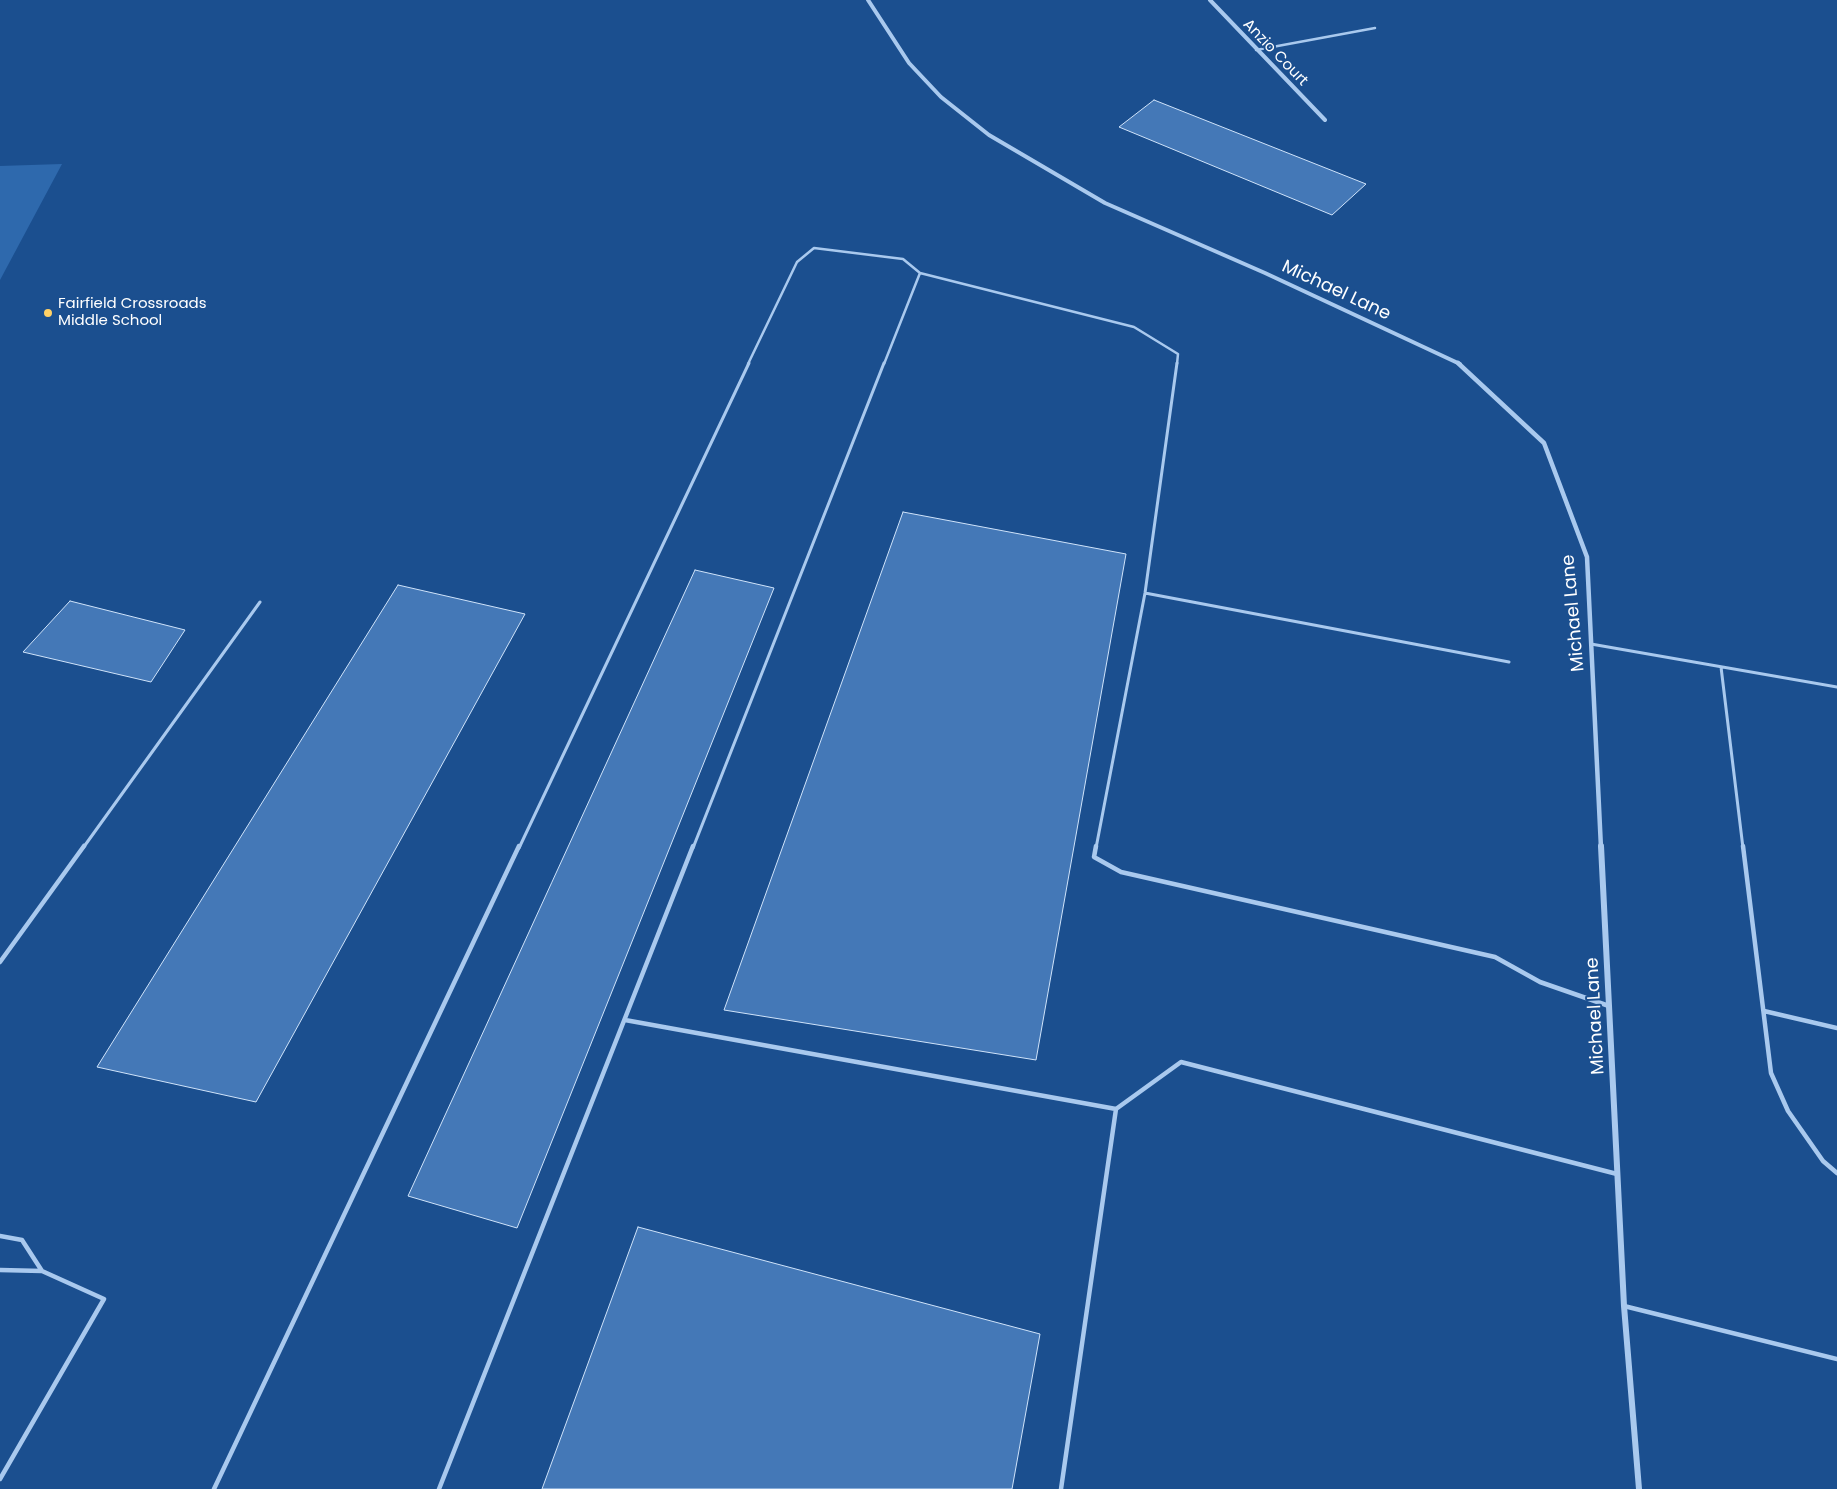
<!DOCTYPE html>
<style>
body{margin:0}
canvas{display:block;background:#1b4f8f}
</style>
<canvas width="1837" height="1489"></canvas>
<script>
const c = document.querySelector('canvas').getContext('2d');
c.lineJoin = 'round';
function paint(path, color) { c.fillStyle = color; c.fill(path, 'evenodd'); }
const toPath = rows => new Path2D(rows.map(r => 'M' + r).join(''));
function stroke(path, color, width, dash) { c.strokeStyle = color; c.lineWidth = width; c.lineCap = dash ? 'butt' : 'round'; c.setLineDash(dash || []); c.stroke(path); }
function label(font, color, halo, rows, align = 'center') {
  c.font = font + ' Poppins,sans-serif'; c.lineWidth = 4; c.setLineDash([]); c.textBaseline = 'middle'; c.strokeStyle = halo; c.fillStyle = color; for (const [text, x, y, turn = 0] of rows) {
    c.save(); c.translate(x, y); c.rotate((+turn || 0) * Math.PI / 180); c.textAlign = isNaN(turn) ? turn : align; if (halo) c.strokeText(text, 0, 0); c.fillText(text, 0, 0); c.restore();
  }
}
paint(toPath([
 [62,164,0,280,0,281,0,166]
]), '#2e69ad');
const building = toPath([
 [1154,100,1366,184,1332,215,1119,127,1154,100],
 [903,512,1126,554,1036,1060,724,1010,903,512],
 [695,570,774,588,517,1228,408,1196,695,570],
 [398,585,525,614,256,1102,97,1067,398,585],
 [70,601,185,630,151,682,23,652,70,601],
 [638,1227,1040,1334,1012,1489,542,1489,638,1227]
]);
paint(building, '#4478b7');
stroke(building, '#cfe3fa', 1);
stroke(toPath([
 [1256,50,1375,28],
 [920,273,1134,327,1178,354,1177,364],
 [748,364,797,262,814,248,903,259,920,273,884,364]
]), '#a9c9ee', 2.5);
stroke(toPath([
 [1145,593,1509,662],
 [1591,644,1837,687],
 [1721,667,1743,848],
 [83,848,260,602],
 [519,848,749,363],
 [693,848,884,363],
 [1096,848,1145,593,1177,363]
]), '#a9c9ee', 3);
stroke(toPath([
 [1096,846,1094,857,1121,872,1495,957,1540,982,1609,1006],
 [1743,846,1771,1073,1788,1111,1823,1161,1837,1173],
 [0,962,84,846],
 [1764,1011,1837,1028],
 [625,1020,1116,1109,1181,1062,1617,1174],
 [0,1236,22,1240,42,1271],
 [0,1270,42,1271,104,1299,0,1479],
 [1624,1306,1837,1359],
 [214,1489,519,846],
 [439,1489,693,846],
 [1061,1489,1116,1109]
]), '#a9c9ee', 4.5);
stroke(toPath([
 [868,0,909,63,941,97,989,135,1105,203,1265,273,1460,364],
 [1210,0,1325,120]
]), '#a9c9ee', 4);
stroke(toPath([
 [1458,363,1544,443,1587,557,1601,848]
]), '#a9c9ee', 4.5);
stroke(toPath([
 [1601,846,1624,1306,1639,1489]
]), '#a9c9ee', 6);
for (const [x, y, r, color] of [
 [48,313,5,"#ffd166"]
]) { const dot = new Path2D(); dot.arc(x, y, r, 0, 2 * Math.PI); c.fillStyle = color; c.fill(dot); stroke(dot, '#1b4f8f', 2); }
label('15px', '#fff', '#1b4f8f', [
 ["Anzio Court",1275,53,46]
]);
label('15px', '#fff', '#1b4f8f', [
 ["Fairfield Crossroads",58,304],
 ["Middle School",58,321]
], 'left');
label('18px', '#fff', '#1b4f8f', [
 ["Michael Lane",1336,291,25],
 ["Michael Lane",1574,613,-95],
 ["Michael Lane",1596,1016,-93]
]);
</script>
